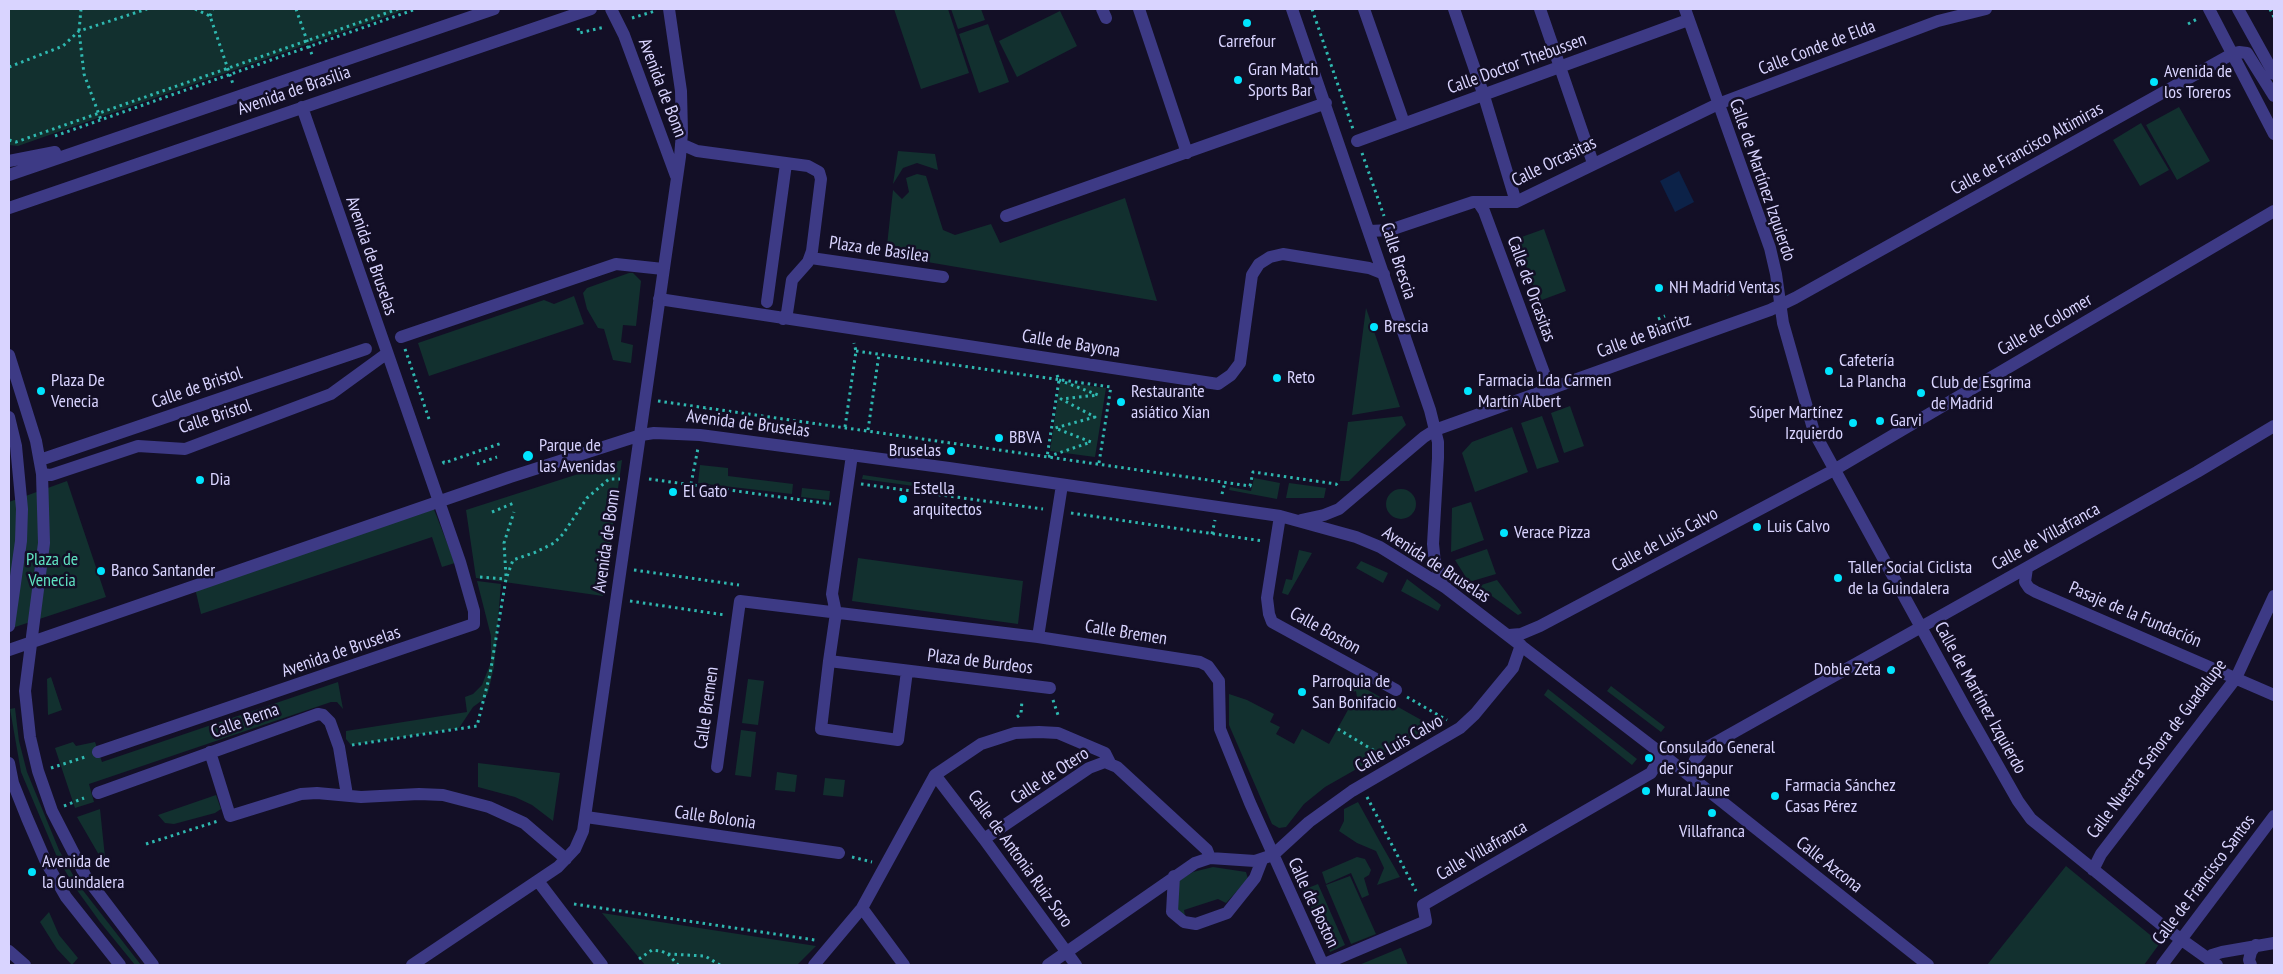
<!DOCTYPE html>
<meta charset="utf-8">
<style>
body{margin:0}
#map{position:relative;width:2283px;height:974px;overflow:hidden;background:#130f26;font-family:"PT Sans Narrow",sans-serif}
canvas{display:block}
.frame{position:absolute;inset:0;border:10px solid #d9d4ff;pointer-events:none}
</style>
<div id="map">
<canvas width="2283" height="974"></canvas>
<div class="frame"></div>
</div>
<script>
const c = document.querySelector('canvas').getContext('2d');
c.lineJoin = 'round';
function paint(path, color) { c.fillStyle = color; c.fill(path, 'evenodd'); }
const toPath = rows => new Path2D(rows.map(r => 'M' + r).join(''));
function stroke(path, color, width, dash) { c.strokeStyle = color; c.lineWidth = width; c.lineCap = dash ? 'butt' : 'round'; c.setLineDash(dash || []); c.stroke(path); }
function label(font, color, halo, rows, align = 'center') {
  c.font = font + ' "PT Sans Narrow",sans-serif'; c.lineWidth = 5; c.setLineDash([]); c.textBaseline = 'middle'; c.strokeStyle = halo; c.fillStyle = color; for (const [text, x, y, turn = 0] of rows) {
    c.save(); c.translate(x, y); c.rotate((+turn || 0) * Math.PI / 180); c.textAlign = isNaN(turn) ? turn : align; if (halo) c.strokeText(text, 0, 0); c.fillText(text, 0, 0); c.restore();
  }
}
paint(toPath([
 [9,9,408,9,18,146,9,145],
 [894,9,948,9,969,73,921,89],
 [951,9,981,9,985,20,958,29],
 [1060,11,1077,46,1017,77,999,41],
 [988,24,1009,82,979,93,959,34],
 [2179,107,2210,161,2177,180,2146,125],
 [2141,123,2169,170,2140,186,2113,140],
 [898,151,935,154,938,170,917,163,903,168,893,184],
 [917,174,926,176,943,230,955,235,991,224,1000,243,1125,198,1157,301,886,255,893,190,902,199,909,192,906,178],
 [1544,229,1566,291,1539,301,1516,239],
 [629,273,633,273,641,281,636,326,623,325,621,342,633,345,631,363,613,360,604,329,598,328,587,309,583,293,587,288],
 [574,296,584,324,429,376,418,343,544,300,554,304],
 [1366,308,1400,407,1352,415],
 [1060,382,1106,388,1095,457,1050,451],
 [1570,406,1584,446,1564,453,1551,413],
 [1402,416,1406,425,1349,481,1340,481,1348,422],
 [1542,416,1559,462,1537,469,1521,423],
 [1512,427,1528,472,1475,492,1462,453,1472,442],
 [622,460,603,596,476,578,466,510],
 [700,465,728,468,728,476,793,484,792,494,698,483],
 [863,475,943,487,943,490,862,479],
 [1254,478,1280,483,1277,499,1229,490,1230,487,1251,491],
 [67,481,106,597,9,629,9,502],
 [1289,483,1326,488,1324,498,1286,498],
 [802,488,830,491,829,500,801,497],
 '1386 504a15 15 0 1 1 30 0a15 15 0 1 1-30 0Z',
 [1471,502,1484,540,1451,552,1452,508],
 [433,507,455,563,442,567,432,537,201,614,195,588],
 [1487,549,1496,574,1469,582,1455,560],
 [1299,550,1312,553,1288,595,1282,593,1286,579,1292,580],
 [858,558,1023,581,1018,624,852,601],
 [1361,561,1388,573,1383,583,1356,568],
 [1407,579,1441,605,1438,611,1401,591],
 [1497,580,1522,613,1518,615,1478,586],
 [477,581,501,584,494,667,488,693,484,699,473,707,459,728,351,745,346,739,346,731,467,712,465,697,473,694,482,685,491,662,491,636],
 [51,677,62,710,48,715,47,679],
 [748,679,764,681,758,725,742,723],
 [338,682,343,709,337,702,331,702,89,784,94,802,75,808,55,748,73,742,76,746,95,742,102,762],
 [1350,684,1357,684,1432,726,1325,787,1304,804,1286,827,1279,828,1272,824,1229,725,1229,694,1247,700,1274,714,1270,722,1280,727,1276,734,1294,744,1302,729,1329,744,1349,708,1347,700,1357,697,1356,691,1353,692],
 [1611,686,1665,727,1661,732,1607,691],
 [1548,689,1637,759,1632,765,1544,695],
 [15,708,19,741,27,772,59,850,78,884,141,965,135,965,100,922,74,886,57,857,21,772,10,709],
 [741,730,756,732,751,777,735,775],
 [478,763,560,773,553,821,532,805,515,797,478,787],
 [777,772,797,775,795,792,775,790],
 [825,778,845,780,843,797,823,795],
 [216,795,221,809,215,813,174,824,165,823,158,815],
 [1358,802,1380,842,1400,877,1377,885,1384,868,1376,851,1357,843,1339,831,1344,821,1344,809],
 [100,809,106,867,77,817],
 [1357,857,1365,859,1371,870,1369,875,1364,878,1369,895,1362,898,1351,873,1326,884,1322,872],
 [2066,866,2160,943,2144,965,1987,965],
 [1213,867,1246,872,1248,879,1226,903,1218,899,1184,910,1185,916,1178,911,1178,881,1193,872],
 [1350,876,1376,934,1351,944,1326,885],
 [1318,884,1345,945,1330,952,1303,890],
 [49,912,59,935,78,958,72,965,57,949,40,922],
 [602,913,816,946,797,965,645,965],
 [1401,948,1408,965,1359,965,1400,948]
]), '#12302f');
paint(toPath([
 [1679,171,1694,202,1675,212,1660,181]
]), '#0c2248');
stroke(toPath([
 [81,9,79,31,84,74,101,120],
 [195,9,210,16,233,84],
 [296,9,312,55],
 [1312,9,1353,129],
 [2270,9,2274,17],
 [210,16,213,9],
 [632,18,655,11],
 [2188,24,2199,18],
 [578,28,579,33,605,27],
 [9,67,63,46,79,31,147,9],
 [55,136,416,9],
 [9,140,16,142,398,9],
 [1362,153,1384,216],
 [1727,294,1746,287],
 [1658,319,1665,316],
 [405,349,429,419],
 [856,351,1111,387],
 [1057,375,1059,380,1047,457,1091,442,1055,428,1095,417,1061,399,1098,395,1059,380],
 [658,401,1250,486,1253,472,1336,484,1340,488],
 [702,422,705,408],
 [845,427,856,351,854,343],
 [868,430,879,354],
 [443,461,444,463,502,443],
 [1099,463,1111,386],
 [477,464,497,457],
 [649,479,831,504],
 [691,484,698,448],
 [861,484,1043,509],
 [1222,494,1225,482],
 [492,512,514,503],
 [1071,513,1263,541],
 [1212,534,1215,520],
 [634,570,739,585],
 [506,576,504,543,514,512],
 [480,577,506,579],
 [630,601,725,615],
 [1407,697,1447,720],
 [1053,700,1059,718],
 [1017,717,1021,714,1022,700],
 [1338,729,1383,756],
 [352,745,477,726,490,674,506,579,513,560,536,552,554,543,563,534,587,498,609,479,620,479],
 [51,768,85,757],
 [1367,797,1416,891],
 [64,806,84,798],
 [146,844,218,821],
 [852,857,872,862],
 [574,904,815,940],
 [668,954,705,956,720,965],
 [639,959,652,950,661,951,668,954,678,965]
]), '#2fb8b0', 3, [2.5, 4]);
stroke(toPath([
 [611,9,624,35,676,176],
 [1102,9,1106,18],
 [1139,9,1187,153],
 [1292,9,1430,410,1438,442,1438,458,1433,544,1435,563,1446,588],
 [1364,9,1404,123],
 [1454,9,1484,96,1516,202],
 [1540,9,1593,163],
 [1685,9,1770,248,1776,274,1783,323,1814,432,1968,713,2018,801,2031,819,2168,930,2217,965],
 [2209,9,2274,134],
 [2238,9,2274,74],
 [1357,141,1688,20],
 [681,144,697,151,808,166,819,172,821,179,812,251,808,262,792,280,787,313,783,319],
 [9,161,55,152],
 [9,175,494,9],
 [1478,202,1484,211,1550,389],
 [9,208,591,9],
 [1006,216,1326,103],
 [1370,231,1390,230,1473,202,1516,202,1718,104,1938,21,1986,9],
 [811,258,943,277],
 [659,299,1218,384,1231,375,1240,363,1252,275,1259,264,1270,257,1283,254,1369,268,1384,274],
 [767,302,786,164],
 [401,337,616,264,663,269],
 [9,355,36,441,42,474,44,543,25,691,30,737,38,771,52,811,86,877,153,965],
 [9,417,16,446,22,509,21,541,9,626],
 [40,460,366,349],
 [42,474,51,475,138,446,185,449,331,394,386,354],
 [1280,516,1267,598,1269,614,1272,622,1396,690],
 [1301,520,1324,515,1339,509,1424,437,1435,430,1770,310,1795,298,2232,54,2239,52,2247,53,2274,96],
 [2027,568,2025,582,2029,588,2036,592,2274,695],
 [1509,635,1521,634,1540,626,1834,470,2274,211],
 [1038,637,1062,485],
 [9,650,510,477,641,435,654,433,700,435,949,468,1280,516,1356,537,1380,547,1446,588,1662,754,1928,965],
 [829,661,836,613,832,594,852,455],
 [907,671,898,740,821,729,829,661,1050,688],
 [98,752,474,624,474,611,460,562,302,107],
 [210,752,230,816,301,794,317,793,361,797,419,794,443,795,489,807,524,823,566,859],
 [9,763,13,783,27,818,46,862,66,897,120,965],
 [717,767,740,601,1038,637,1200,662,1208,666,1219,681,1220,729,1250,803,1323,965],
 [935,775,984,839,1076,965],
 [1689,775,1695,760,1704,749,2197,472,2274,426],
 [98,793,318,714,323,715,330,722,339,747,347,795],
 [586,817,839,853],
 [984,839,1089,768,1105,762,1117,767,1207,850,1210,858],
 [2093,870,2101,854,2236,678,2274,596],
 [1174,876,1172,912,1184,922,1196,924,1227,913,1255,878,1262,860],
 [538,881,602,965],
 [862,908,904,965],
 [9,951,25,965],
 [2208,959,2212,955,2222,952,2274,943],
 [412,965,558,867,575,849,583,831,680,157,682,133,681,91,669,9],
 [814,965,862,908,935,775,981,744,1015,733,1039,732,1058,733,1105,753,1110,763],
 [1048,965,1195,863,1210,858,1255,861,1273,855,1309,822,1352,791,1460,728,1475,714,1513,668,1521,645],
 [1322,965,1426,921,1423,905,1651,773,1662,754],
 [2162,965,2274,816],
 [2251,965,2249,960,2251,952,2256,945]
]), '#3d3a85', 12);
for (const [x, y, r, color] of [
 [1247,23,5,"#00e5ff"],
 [1238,80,5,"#00e5ff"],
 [2154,82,5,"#00e5ff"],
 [1659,288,5,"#00e5ff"],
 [1374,327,5,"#00e5ff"],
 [1829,371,5,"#00e5ff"],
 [1277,378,5,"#00e5ff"],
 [41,391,5,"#00e5ff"],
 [1468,391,5,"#00e5ff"],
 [1921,393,5,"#00e5ff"],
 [1121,402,5,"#00e5ff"],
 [1880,421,5,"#00e5ff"],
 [1853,423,5,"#00e5ff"],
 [999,438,5,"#00e5ff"],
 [951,451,5,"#00e5ff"],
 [528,456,6,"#00e5ff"],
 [200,480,5,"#00e5ff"],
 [673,492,5,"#00e5ff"],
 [903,499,5,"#00e5ff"],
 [1757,527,5,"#00e5ff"],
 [1504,533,5,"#00e5ff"],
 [101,571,5,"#00e5ff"],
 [1838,578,5,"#00e5ff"],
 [1891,670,5,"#00e5ff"],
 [1302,692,5,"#00e5ff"],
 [1649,758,5,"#00e5ff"],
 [1646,791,5,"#00e5ff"],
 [1775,796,5,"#00e5ff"],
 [1712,813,5,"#00e5ff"],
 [32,872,5,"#00e5ff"]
]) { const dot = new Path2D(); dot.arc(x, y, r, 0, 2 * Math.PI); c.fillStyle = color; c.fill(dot); stroke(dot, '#130f26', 2); }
label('18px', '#d9d4ff', '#130f26', [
 ["Carrefour",1247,42,"center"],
 ["Gran Match",1248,70],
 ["Sports Bar",1248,91],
 ["Avenida de",2164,72],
 ["los Toreros",2164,93],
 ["NH Madrid Ventas",1669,288],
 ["Brescia",1384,327],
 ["Cafetería",1839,361],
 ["La Plancha",1839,382],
 ["Reto",1287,378],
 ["Plaza De",51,381],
 ["Venecia",51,402],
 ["Farmacia Lda Carmen",1478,381],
 ["Martín Albert",1478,402],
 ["Club de Esgrima",1931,383],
 ["de Madrid",1931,404],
 ["Restaurante",1131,392],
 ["asiático Xian",1131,413],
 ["Súper Martínez",1843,413,"right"],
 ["Izquierdo",1843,434,"right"],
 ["Garvi",1890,421],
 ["BBVA",1009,438],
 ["Parque de",539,446],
 ["las Avenidas",539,467],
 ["Bruselas",941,451,"right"],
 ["Dia",210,480],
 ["Estella",913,489],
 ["arquitectos",913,510],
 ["El Gato",683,492],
 ["Luis Calvo",1767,527],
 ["Verace Pizza",1514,533],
 ["Taller Social Ciclista",1848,568],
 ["de la Guindalera",1848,589],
 ["Banco Santander",111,571],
 ["Doble Zeta",1881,670,"right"],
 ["Parroquia de",1312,682],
 ["San Bonifacio",1312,703],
 ["Consulado General",1659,748],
 ["de Singapur",1659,769],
 ["Farmacia Sánchez",1785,786],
 ["Casas Pérez",1785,807],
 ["Mural Jaune",1656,791],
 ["Villafranca",1712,832,"center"],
 ["Avenida de",42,862],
 ["la Guindalera",42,883]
], 'left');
label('18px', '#d9d4ff', '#130f26', [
 ["Calle Conde de Elda",1817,48,-21],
 ["Calle Doctor Thebussen",1517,64,-20],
 ["Avenida de Bonn",662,88,69],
 ["Avenida de Brasilia",294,91,-19],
 ["Calle de Francisco Altimiras",2027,149,-29],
 ["Calle Orcasitas",1554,162,-26],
 ["Calle de Martínez Izquierdo",1762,180,71],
 ["Plaza de Basilea",879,250,8],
 ["Avenida de Bruselas",371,256,71],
 ["Calle Brescia",1398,261,72],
 ["Calle de Orcasitas",1531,289,70],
 ["Calle de Colomer",2045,325,-30],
 ["Calle de Biarritz",1644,336,-20],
 ["Calle de Bayona",1071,344,9],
 ["Calle de Bristol",197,388,-19],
 ["Calle Bristol",215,417,-18],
 ["Avenida de Bruselas",748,424,7],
 ["Calle de Villafranca",2046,537,-29],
 ["Calle de Luis Calvo",1665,540,-28],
 ["Avenida de Bonn",607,541,-82],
 ["Avenida de Bruselas",1436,565,33],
 ["Pasaje de la Fundación",2135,615,23],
 ["Calle Boston",1325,631,29],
 ["Calle Bremen",1126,633,9],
 ["Avenida de Bruselas",341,652,-19],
 ["Plaza de Burdeos",980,662,7],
 ["Calle de Martínez Izquierdo",1980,698,61],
 ["Calle Bremen",707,708,-82],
 ["Calle Berna",245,721,-20],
 ["Calle Luis Calvo",1399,744,-30],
 ["Calle Nuestra Señora de Guadalupe",2157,749,-53],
 ["Calle de Otero",1050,776,-33],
 ["Calle Bolonia",715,818,8],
 ["Calle Villafranca",1482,851,-30],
 ["Calle de Antonia Ruiz Soro",1020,859,54],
 ["Calle Azcona",1829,865,38],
 ["Calle de Francisco Santos",2204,880,-53],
 ["Calle de Boston",1313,903,65]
]);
label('18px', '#5fe0c0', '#130f26', [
 ["Plaza de",52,560],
 ["Venecia",52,581]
]);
</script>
